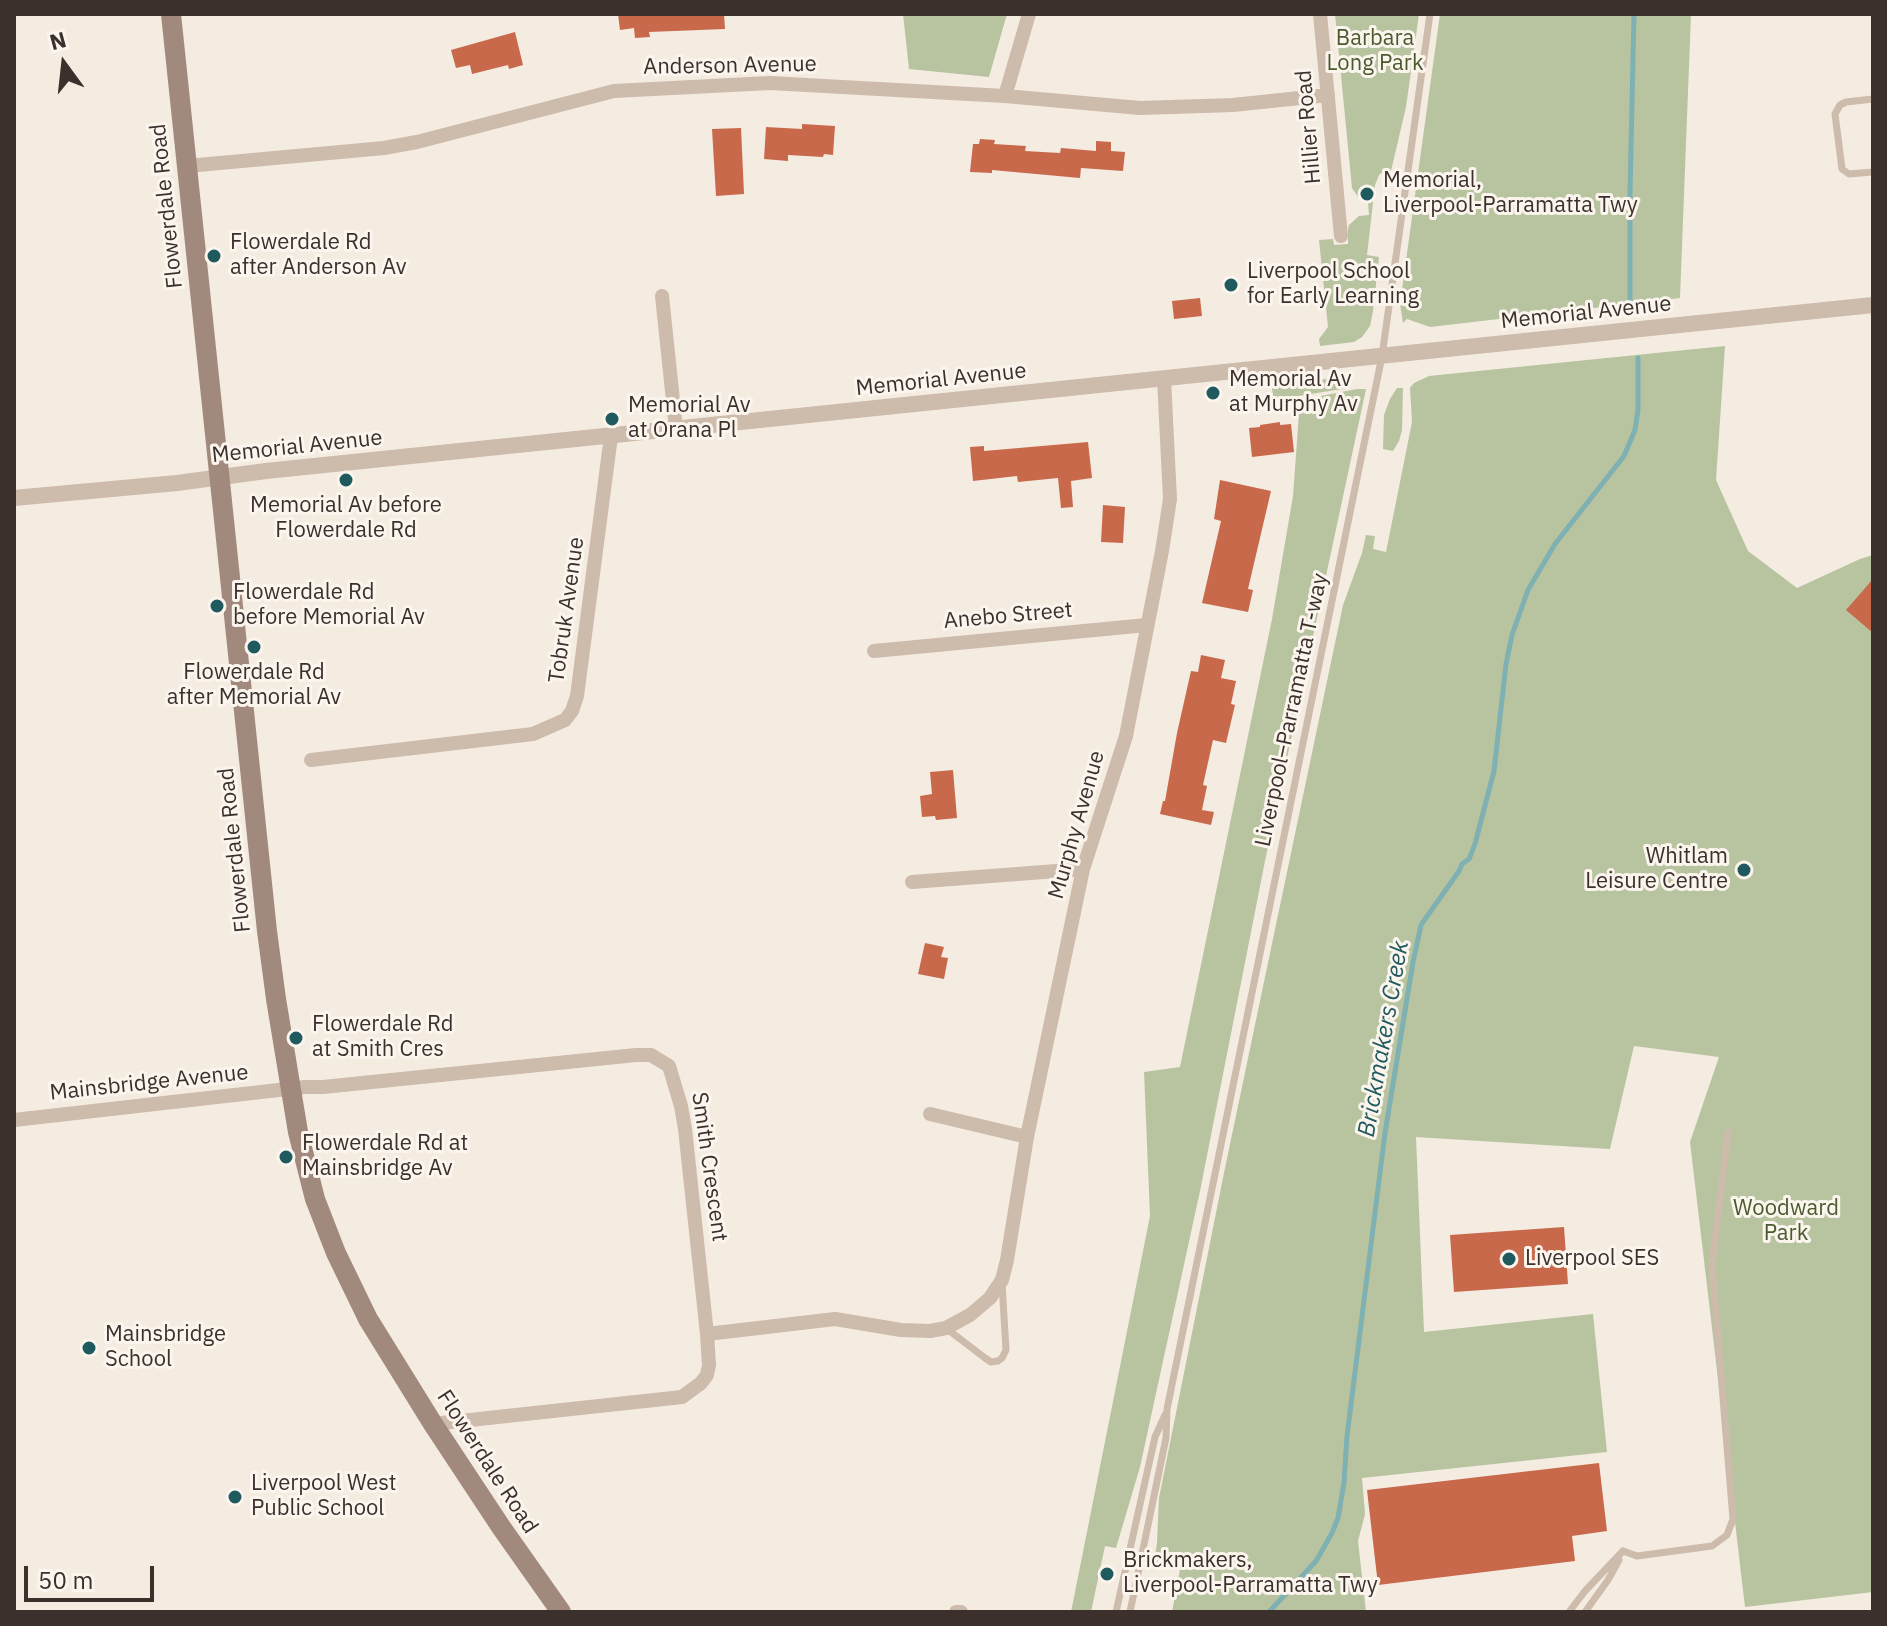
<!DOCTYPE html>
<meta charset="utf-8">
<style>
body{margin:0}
#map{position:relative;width:1887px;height:1626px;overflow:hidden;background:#f4ebe1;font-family:"IBM Plex Sans",sans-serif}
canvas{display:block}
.frame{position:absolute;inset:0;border:16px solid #3b302b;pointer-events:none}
.north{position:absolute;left:24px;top:24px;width:80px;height:80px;-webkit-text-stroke:6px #fbf5ee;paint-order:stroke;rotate:345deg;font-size:22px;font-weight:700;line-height:32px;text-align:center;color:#3b302b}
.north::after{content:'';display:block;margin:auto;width:28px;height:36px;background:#3b302b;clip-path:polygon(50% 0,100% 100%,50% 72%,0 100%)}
.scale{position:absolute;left:24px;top:1566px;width:130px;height:36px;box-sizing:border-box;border:4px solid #3b302b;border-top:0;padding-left:10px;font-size:24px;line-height:28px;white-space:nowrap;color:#3b302b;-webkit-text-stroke:6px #fbf5ee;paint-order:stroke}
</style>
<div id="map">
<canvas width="1887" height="1626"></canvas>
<div class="frame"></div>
<div class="north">N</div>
<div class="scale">50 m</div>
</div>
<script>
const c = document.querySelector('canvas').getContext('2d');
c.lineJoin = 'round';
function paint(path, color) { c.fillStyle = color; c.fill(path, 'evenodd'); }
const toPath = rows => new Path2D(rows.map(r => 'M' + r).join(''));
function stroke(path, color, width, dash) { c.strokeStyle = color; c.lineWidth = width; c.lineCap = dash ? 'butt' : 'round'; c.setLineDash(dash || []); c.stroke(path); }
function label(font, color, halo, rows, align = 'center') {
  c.font = font + ' "IBM Plex Sans",sans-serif'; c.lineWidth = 6; c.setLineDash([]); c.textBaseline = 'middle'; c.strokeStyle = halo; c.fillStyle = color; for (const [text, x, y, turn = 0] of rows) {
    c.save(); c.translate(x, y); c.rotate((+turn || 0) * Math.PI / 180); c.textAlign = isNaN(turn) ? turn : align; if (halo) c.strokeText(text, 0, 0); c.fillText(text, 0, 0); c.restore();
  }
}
paint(toPath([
 [903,14,1007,14,989,77,909,69],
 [1335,14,1419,14,1406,107,1391,171,1385,170,1379,175,1375,185,1367,255,1379,257,1373,311,1370,326,1362,337,1354,342,1320,346,1319,339,1328,327,1319,240,1333,239,1334,245,1348,244,1348,230,1349,225,1359,216,1369,215,1368,202,1358,197,1352,188],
 [1440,14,1691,14,1680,298,1430,327,1407,319,1403,323,1400,304],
 [1725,346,1716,480,1748,551,1797,588,1860,559,1873,555,1873,1592,1745,1607,1690,1142,1719,1057,1634,1046,1610,1149,1416,1137,1424,1332,1593,1314,1607,1452,1362,1478,1365,1514,1358,1541,1366,1612,1172,1612,1182,1559,1166,1555,1165,1565,1154,1562,1157,1543,1159,1498,1225,1168,1343,605,1362,553,1366,535,1375,536,1373,549,1386,552,1412,422,1410,388,1414,383,1429,376],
 [1348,377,1348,388,1274,400,1271,384],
 [1397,388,1403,388,1402,430,1399,441,1393,451,1383,449,1384,415,1390,399],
 [1357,389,1366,389,1265,861,1200,1191,1140,1467,1116,1548,1105,1546,1091,1612,1071,1612,1150,1216,1144,1072,1180,1067,1272,619,1293,496,1300,400]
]), '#b8c4a0');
stroke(toPath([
 [1630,311,1630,193,1634,14],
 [1269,1612,1316,1561,1332,1533,1338,1518,1344,1483,1347,1436,1385,1133,1413,962,1421,925,1459,871,1462,864,1469,859,1475,844,1494,771,1506,664,1512,635,1528,590,1555,544,1624,456,1635,430,1638,410,1638,358]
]), '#7fb0b2', 5);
paint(toPath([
 [618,14,724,14,725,29,649,32,650,37,635,38,634,28,620,30],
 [515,32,523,65,509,69,508,65,472,74,470,65,456,68,451,50],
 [802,124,835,126,833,155,824,154,823,157,788,155,788,161,764,159,766,127,802,129],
 [741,128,744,194,716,196,712,129],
 [980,139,995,140,994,144,1026,146,1025,151,1060,153,1061,148,1096,151,1096,141,1111,142,1111,151,1125,152,1123,171,1081,168,1080,178,992,170,992,173,970,172,973,144,979,144],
 [1200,298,1202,316,1174,319,1172,301],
 [1280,422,1280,425,1291,424,1294,452,1252,457,1249,428,1260,427,1260,425],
 [1088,442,1092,478,1071,481,1073,507,1061,508,1058,478,1018,482,1017,476,973,481,970,447,984,446,984,451],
 [1220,480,1271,491,1248,589,1253,590,1248,612,1202,603,1221,521,1214,519],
 [1103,505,1125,507,1123,543,1101,542],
 [1873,579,1873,633,1846,610],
 [1201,655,1225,660,1221,678,1236,681,1231,704,1235,705,1226,743,1213,740,1203,785,1207,786,1202,810,1214,812,1211,825,1160,814,1163,801,1165,801,1177,733,1191,671,1198,672],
 [953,770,957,818,936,820,935,816,922,817,920,796,932,794,930,772],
 [925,943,944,947,941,957,948,958,944,979,918,974],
 [1564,1227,1568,1284,1454,1292,1450,1235],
 [1599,1463,1607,1531,1572,1536,1575,1561,1378,1585,1367,1490]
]), '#c8694b');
stroke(toPath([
 [1873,99,1846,102,1840,105,1835,114,1842,169,1849,174,1873,172],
 [947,1329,985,1358,991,1362,998,1361,1002,1358,1006,1350,1002,1283],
 [1623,1551,1637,1556,1712,1546,1727,1535,1733,1519,1712,1265,1728,1132],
 [1116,1612,1155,1437,1165,1415],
 [1130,1612,1166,1438,1167,1409,1382,356,1430,14],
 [1569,1612,1585,1591,1623,1551],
 [1585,1612,1608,1580,1619,1560]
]), '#cdbbac', 7);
stroke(toPath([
 [1320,14,1341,236],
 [1005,96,1029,14],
 [187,166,384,148,417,142,614,91,770,83,1005,96,1140,108,1233,105,1328,95],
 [662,296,676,429],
 [874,651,1147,625],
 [311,760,533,734,565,720,572,711,577,696,611,436],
 [912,882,1083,869],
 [930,1114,1027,1137],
 [14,1120,305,1087,323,1087,636,1055,651,1055,669,1066,681,1106,685,1129,707,1334,709,1365,707,1375,701,1383,682,1397,433,1424],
 [707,1334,835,1319,901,1330,930,1331,946,1328,970,1315,990,1298,1002,1280,1007,1260,1027,1137,1083,869,1126,736,1162,551,1170,499,1164,379],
 [956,1612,961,1612]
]), '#cdbbac', 14);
stroke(toPath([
 [14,498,177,483,266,471,1873,305]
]), '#cdbbac', 16);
stroke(toPath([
 [171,14,267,931,276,999,298,1132,315,1199,336,1253,368,1319,433,1424,501,1527,561,1612]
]), '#a18a7d', 20);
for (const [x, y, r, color] of [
 [1367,194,8,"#1f5a5e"],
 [214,256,8,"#1f5a5e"],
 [1231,285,8,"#1f5a5e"],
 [1213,393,8,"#1f5a5e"],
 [612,419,8,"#1f5a5e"],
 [346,480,8,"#1f5a5e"],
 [217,606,8,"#1f5a5e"],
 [254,647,8,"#1f5a5e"],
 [1744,870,8,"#1f5a5e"],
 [296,1038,8,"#1f5a5e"],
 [286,1157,8,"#1f5a5e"],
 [1509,1259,8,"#1f5a5e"],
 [89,1348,8,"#1f5a5e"],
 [235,1497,8,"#1f5a5e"],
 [1107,1574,8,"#1f5a5e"]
]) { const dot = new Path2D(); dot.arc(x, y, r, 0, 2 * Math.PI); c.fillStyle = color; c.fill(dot); stroke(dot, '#fbf5ee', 3); }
label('22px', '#4a5a2e', '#fbf5ee', [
 ["Barbara",1375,39],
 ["Long Park",1375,64],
 ["Woodward",1786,1209],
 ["Park",1786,1234]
]);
label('22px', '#3b302b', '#fbf5ee', [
 ["Anderson Avenue",730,66,-1],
 ["Hillier Road",1309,127,-95],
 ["Flowerdale Road",167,206,-96],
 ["Memorial Avenue",1586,313,-6],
 ["Memorial Avenue",941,380,-6],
 ["Memorial Avenue",297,447,-6],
 ["Tobruk Avenue",567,610,-82],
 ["Anebo Street",1008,616,-5],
 ["Liverpool–Parramatta T-way",1292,710,-78],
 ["Murphy Avenue",1077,825,-74],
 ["Flowerdale Road",235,850,-96],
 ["Mainsbridge Avenue",149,1083,-6],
 ["Smith Crescent",709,1167,82],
 ["Flowerdale Road",487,1462,57]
]);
label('22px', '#3b302b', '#fbf5ee', [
 ["Memorial,",1383,181],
 ["Liverpool-Parramatta Twy",1383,206],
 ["Flowerdale Rd",230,243],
 ["after Anderson Av",230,268],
 ["Liverpool School",1247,272],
 ["for Early Learning",1247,297],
 ["Memorial Av",1229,380],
 ["at Murphy Av",1229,405],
 ["Memorial Av",628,406],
 ["at Orana Pl",628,431],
 ["Memorial Av before",346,506,"center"],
 ["Flowerdale Rd",346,531,"center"],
 ["Flowerdale Rd",233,593],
 ["before Memorial Av",233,618],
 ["Flowerdale Rd",254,673,"center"],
 ["after Memorial Av",254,698,"center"],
 ["Whitlam",1728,857,"right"],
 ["Leisure Centre",1728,882,"right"],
 ["Flowerdale Rd",312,1025],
 ["at Smith Cres",312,1050],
 ["Flowerdale Rd at",302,1144],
 ["Mainsbridge Av",302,1169],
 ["Liverpool SES",1525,1259],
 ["Mainsbridge",105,1335],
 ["School",105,1360],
 ["Liverpool West",251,1484],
 ["Public School",251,1509],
 ["Brickmakers,",1123,1561],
 ["Liverpool-Parramatta Twy",1123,1586]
], 'left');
label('italic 24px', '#1f5a5e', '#fbf5ee', [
 ["Brickmakers Creek",1384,1039,-80]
]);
</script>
